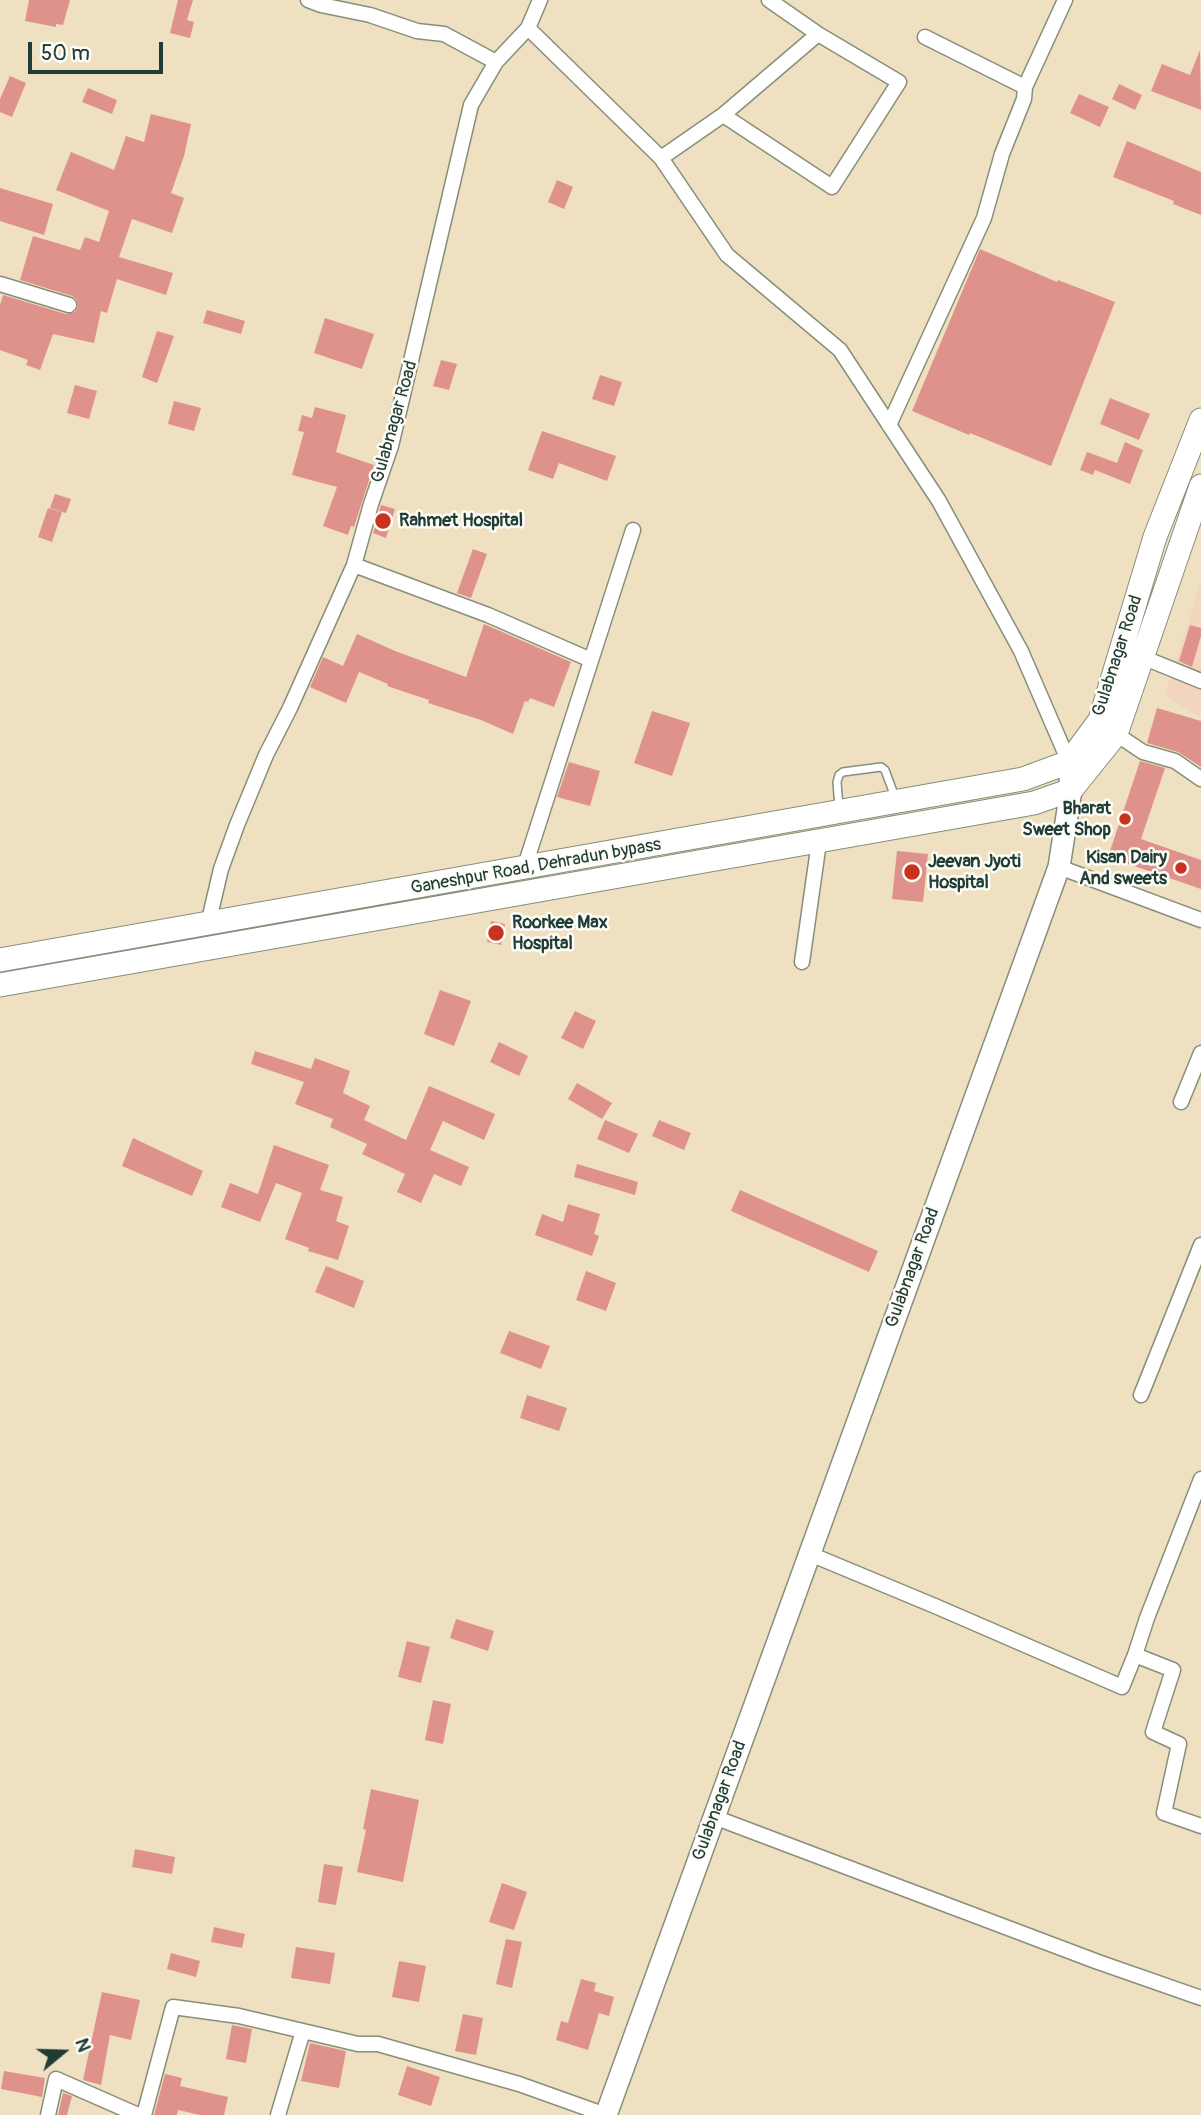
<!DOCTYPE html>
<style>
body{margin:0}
#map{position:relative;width:1201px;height:2115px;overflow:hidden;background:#efe0c1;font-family:Pangolin,sans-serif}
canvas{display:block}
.north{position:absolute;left:28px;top:2017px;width:70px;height:70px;-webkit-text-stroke:5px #fdfcf7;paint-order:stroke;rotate:71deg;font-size:19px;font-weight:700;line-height:28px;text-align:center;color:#1f3d34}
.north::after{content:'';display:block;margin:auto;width:24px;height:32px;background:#1f3d34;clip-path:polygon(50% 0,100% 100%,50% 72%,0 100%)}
.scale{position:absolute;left:28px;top:42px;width:135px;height:32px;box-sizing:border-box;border:4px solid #1f3d34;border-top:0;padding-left:9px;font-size:21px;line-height:24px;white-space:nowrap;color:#1f3d34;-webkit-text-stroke:5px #fdfcf7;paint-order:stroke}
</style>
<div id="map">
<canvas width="1201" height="2115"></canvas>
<div class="north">N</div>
<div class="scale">50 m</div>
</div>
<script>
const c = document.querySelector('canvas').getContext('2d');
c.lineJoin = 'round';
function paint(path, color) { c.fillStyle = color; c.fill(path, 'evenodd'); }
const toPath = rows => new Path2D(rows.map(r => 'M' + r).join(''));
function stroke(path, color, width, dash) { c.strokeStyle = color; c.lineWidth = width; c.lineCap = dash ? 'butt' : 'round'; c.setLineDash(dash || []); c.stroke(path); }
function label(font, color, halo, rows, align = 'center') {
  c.font = font + ' Pangolin,sans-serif'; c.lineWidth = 5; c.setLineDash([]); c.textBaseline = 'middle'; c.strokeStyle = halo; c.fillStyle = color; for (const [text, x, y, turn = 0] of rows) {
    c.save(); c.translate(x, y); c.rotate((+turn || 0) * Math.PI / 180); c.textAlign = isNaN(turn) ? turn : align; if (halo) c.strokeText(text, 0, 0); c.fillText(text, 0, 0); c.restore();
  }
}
paint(toPath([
 [1201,582,1201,718,1165,695]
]), '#f3d4bf');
paint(toPath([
 [29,0,70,0,63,25,56,24,56,27,25,21],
 [178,0,193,0,187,20,194,22,190,38,170,33],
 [1200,50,1201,110,1151,91,1162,64,1190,75],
 [10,76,26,83,12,117,0,112,0,99],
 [1119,84,1142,95,1135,110,1112,99],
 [88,88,117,100,112,114,82,102],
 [1079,94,1109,107,1100,127,1070,113],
 [151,114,191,124,184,156,171,193,184,198,172,233,132,219,119,257,173,273,166,295,117,279,107,313,101,311,94,343,53,334,40,370,26,365,28,360,0,350,0,305,3,295,66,314,75,312,78,307,76,299,72,296,20,280,33,236,80,250,85,237,99,242,109,211,56,190,71,152,114,170,126,136,144,142],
 [1127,141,1201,172,1201,215,1173,204,1174,201,1113,177],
 [557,180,573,187,564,209,548,202],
 [0,188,53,204,44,235,0,221],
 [980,249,1057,282,1058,280,1115,302,1051,466,970,433,969,435,912,411],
 [207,310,245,321,241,334,203,323],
 [325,318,374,334,362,369,314,353],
 [157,331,174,336,157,383,142,377],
 [441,360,457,364,449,390,433,386],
 [600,375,622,382,614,406,592,399],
 [75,385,97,391,89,419,67,413],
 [1110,398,1150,414,1139,440,1100,424],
 [174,401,201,408,194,431,168,424],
 [315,407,346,415,336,452,374,465,354,527,351,526,348,535,323,526,337,487,292,475,304,432,298,431,302,415,312,418],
 [542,431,616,456,607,481,559,463,553,479,528,470],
 [1125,442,1143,450,1130,484,1095,470,1093,475,1080,470,1087,452,1117,463],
 [55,494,71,499,66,513,50,508],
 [381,505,395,509,386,538,373,533],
 [48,508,62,512,52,542,38,537],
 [473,549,487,554,471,598,457,593],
 [484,624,571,662,554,707,530,698,528,702,525,701,513,734,481,720,428,703,429,700,387,686,388,684,359,672,346,703,310,687,323,657,343,666,357,634,395,651,466,677],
 [1190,625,1201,628,1201,636,1192,667,1179,661],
 [1157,708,1201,721,1201,767,1178,752,1147,743],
 [652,711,690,723,672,776,634,763],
 [1140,761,1165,768,1141,839,1201,860,1201,889,1108,857],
 [569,762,600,771,590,806,557,797],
 [897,851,928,854,923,902,892,899],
 [491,921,505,924,501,945,487,942],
 [440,990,471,1001,454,1046,424,1034],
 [575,1011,596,1021,583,1049,561,1038],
 [499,1042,528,1056,519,1076,490,1062],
 [255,1051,311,1069,315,1058,350,1071,343,1093,370,1106,364,1120,406,1140,429,1086,495,1114,484,1140,443,1121,430,1150,469,1167,461,1186,434,1174,421,1203,397,1192,405,1174,362,1154,367,1144,330,1127,333,1119,295,1104,304,1082,251,1064],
 [577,1083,612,1103,602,1119,568,1099],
 [605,1120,638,1134,629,1153,597,1139],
 [659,1120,691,1133,684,1150,652,1136],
 [133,1138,203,1171,192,1196,122,1166],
 [274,1145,329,1165,320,1190,343,1197,336,1221,349,1226,338,1260,308,1251,309,1248,285,1239,302,1193,276,1183,260,1222,221,1207,230,1183,258,1194],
 [577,1164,638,1182,635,1195,574,1177],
 [740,1190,878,1251,869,1272,731,1211],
 [568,1204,600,1214,594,1234,599,1236,592,1256,535,1235,542,1214,563,1222],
 [326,1266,364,1281,354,1308,315,1292],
 [586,1271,616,1283,606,1311,576,1300],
 [509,1331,550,1346,541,1369,500,1353],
 [527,1395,567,1408,559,1431,520,1418],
 [456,1619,494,1631,488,1651,450,1638],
 [407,1641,430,1647,421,1683,398,1677],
 [433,1700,451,1704,443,1744,425,1740],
 [371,1789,419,1800,403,1882,357,1872,366,1830,363,1829],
 [135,1849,175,1857,172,1874,132,1867],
 [324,1864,343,1867,336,1905,318,1902],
 [502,1883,527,1892,514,1930,489,1922],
 [214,1927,245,1934,242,1948,211,1942],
 [506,1939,522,1942,512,1988,496,1984],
 [296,1947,335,1953,330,1984,291,1978],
 [171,1953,200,1961,196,1977,167,1969],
 [399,1961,426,1966,419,2002,392,1997],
 [581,1979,596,1983,594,1991,614,1997,609,2016,599,2013,588,2050,556,2040,561,2021,568,2023],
 [102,1992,140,2000,131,2040,110,2035,101,2085,83,2080],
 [463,2014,483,2018,476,2055,455,2051],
 [232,2025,252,2029,246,2063,226,2059],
 [310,2043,346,2051,339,2088,301,2081],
 [407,2066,440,2077,431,2106,398,2095],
 [4,2071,45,2078,42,2097,1,2089],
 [165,2074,182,2078,180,2086,228,2097,224,2115,200,2115,178,2110,177,2115,154,2115],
 [63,2093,72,2096,67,2115,58,2115]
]), '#df928c');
const service = toPath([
 [839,808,837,782,839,775,843,772,881,767,885,770,895,797]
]);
const minor = toPath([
 [308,0,321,5,370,15,417,31,444,34,496,62],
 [769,0,818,34,899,82,832,187,723,115,818,34],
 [528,28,661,158],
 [925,37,1025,87],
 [723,115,661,158,727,255,840,350,939,501,1021,651,1069,762],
 [0,284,69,305],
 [889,425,984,218,1002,154,1024,99,1025,87,1065,0],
 [354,565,488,615,591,660],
 [1142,657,1201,681],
 [1116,734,1143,752,1175,761,1201,779],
 [1059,867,1201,920],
 [524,869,633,530],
 [208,924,221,869,237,825,266,755,290,708,354,565,371,504,391,446,471,105,496,62,528,28,540,0],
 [802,962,819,842],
 [1181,1102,1201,1053],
 [1141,1395,1201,1245],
 [810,1554,935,1606,1122,1687,1135,1655,1173,1670,1153,1732,1179,1744,1164,1813,1201,1826],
 [1135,1655,1147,1618,1201,1479],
 [714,1817,1098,1962,1201,1998],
 [48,2115,56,2079,138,2115],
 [144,2115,173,2007,239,2016,358,2044,378,2044,519,2084,606,2115],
 [278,2115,303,2031]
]);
const secondary = toPath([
 [606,2115,1059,867,1071,790,1070,777]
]);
const primary = toPath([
 [0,960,1023,779,1069,762,1100,720,1155,537,1201,420],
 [0,985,1034,803,1071,790,1116,734,1201,486]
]);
stroke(service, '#878e7a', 10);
stroke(minor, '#878e7a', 17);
stroke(secondary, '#878e7a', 24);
stroke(primary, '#878e7a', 25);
stroke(service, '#fff', 7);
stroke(minor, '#fff', 14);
stroke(secondary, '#fff', 21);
stroke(primary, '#fff', 23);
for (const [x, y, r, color] of [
 [383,521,9,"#c8321e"],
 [1125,819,7,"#c8321e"],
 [1181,868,7,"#c8321e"],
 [912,872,9,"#c8321e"],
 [496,933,9,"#c8321e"]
]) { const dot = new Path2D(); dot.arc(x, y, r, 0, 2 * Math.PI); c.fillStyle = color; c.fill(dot); stroke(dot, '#fdfcf7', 2.5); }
label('18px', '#1f3d34', '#fdfcf7', [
 ["Gulabnagar Road",395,422,-74],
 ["Gulabnagar Road",1118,656,-72],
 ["Ganeshpur Road, Dehradun bypass",536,867,-10],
 ["Gulabnagar Road",913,1268,-70],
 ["Gulabnagar Road",720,1801,-70]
]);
label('bold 18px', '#1f3d34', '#fdfcf7', [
 ["Rahmet Hospital",399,521],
 ["Bharat",1111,809,"right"],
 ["Sweet Shop",1111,830,"right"],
 ["Kisan Dairy",1167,858,"right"],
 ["And sweets",1167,879,"right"],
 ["Jeevan Jyoti",928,862],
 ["Hospital",928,883],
 ["Roorkee Max",512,923],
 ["Hospital",512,944]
], 'left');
</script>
